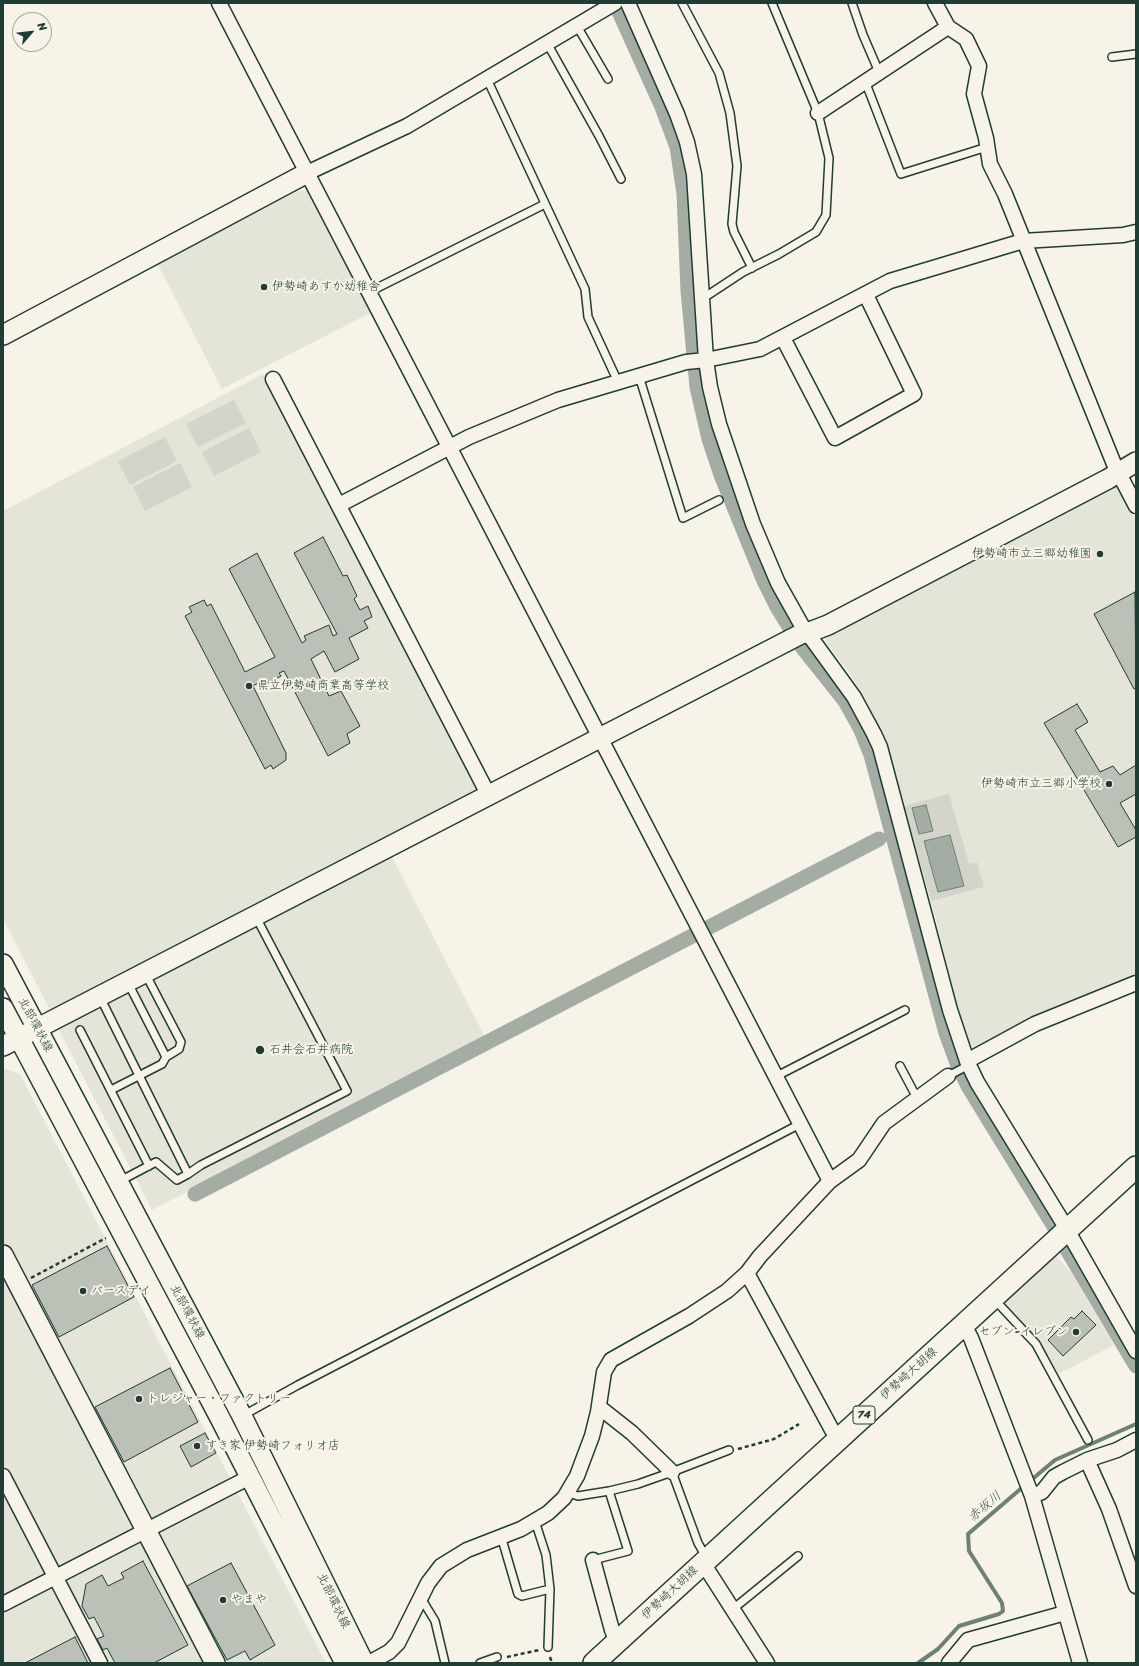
<!DOCTYPE html>
<meta charset="utf-8">
<style>
body{margin:0}
#map{position:relative;width:1139px;height:1666px;overflow:hidden;background:#f7f3e8;font-family:Sriracha,sans-serif}
canvas{display:block}
.frame{position:absolute;inset:0;border:4px solid #1f3d34;pointer-events:none}
.north{position:absolute;left:12px;top:12px;width:40px;height:40px;box-sizing:border-box;background:#f7f3e8;border:1px solid #a1aaa0;border-radius:50%;rotate:62deg;font-size:11px;font-weight:700;line-height:16px;text-align:center;color:#1f3d34}
.north::after{content:'';display:block;margin:auto;width:14px;height:18px;background:#1f3d34;clip-path:polygon(50% 0,100% 100%,50% 72%,0 100%)}
</style>
<div id="map">
<canvas width="1139" height="1666"></canvas>
<div class="frame"></div>
<div class="north">N</div>
</div>
<script>
const c = document.querySelector('canvas').getContext('2d');
c.lineJoin = 'round';
function paint(path, color) { c.fillStyle = color; c.fill(path, 'evenodd'); }
const toPath = rows => new Path2D(rows.map(r => 'M' + r).join(''));
function stroke(path, color, width, dash) { c.strokeStyle = color; c.lineWidth = width; c.lineCap = dash ? 'butt' : 'round'; c.setLineDash(dash || []); c.stroke(path); }
function label(font, color, halo, rows, align = 'center') {
  c.font = font + ' Sriracha,"Klee One",sans-serif'; c.lineWidth = 4; c.setLineDash([]); c.textBaseline = 'middle'; c.strokeStyle = halo; c.fillStyle = color; for (const [text, x, y, turn = 0] of rows) {
    c.save(); c.translate(x, y); c.rotate((+turn || 0) * Math.PI / 180); c.textAlign = isNaN(turn) ? turn : align; if (halo) c.strokeText(text, 0, 0); c.fillText(text, 0, 0); c.restore();
  }
}
paint(toPath([
 [301,190,308,190,372,312,222,389,157,263],
 [263,374,479,790,51,1012,3,919,3,511],
 [1117,485,1136,522,1136,977,977,1049,970,1045,964,1031,931,901,886,742,864,696,848,671,825,641,827,635,1047,524],
 [391,855,485,1037,152,1210,59,1030],
 [3,1068,20,1074,326,1663,3,1663],
 [1054,1253,1074,1277,1114,1345,1059,1374,1048,1355,1005,1307,1004,1300]
]), '#e5e4d9');
paint(toPath([
 [234,400,246,423,198,447,186,424],
 [249,428,261,452,214,476,202,452],
 [165,437,177,461,130,485,118,461],
 [180,463,192,487,145,511,133,487],
 [949,794,969,864,977,862,984,887,931,901,904,806]
]), '#d3d5ca');
const water = toPath([
 [926,805,933,831,919,834,912,808,926,805],
 [950,835,964,886,938,892,924,841,950,835]
]);
paint(water, '#a4ada3');
stroke(water, '#6f8077', 1);
stroke(toPath([
 [1030,1481,1055,1460,1136,1424],
 [918,1663,938,1649,959,1626,999,1614,1003,1611,1002,1603,969,1551,968,1534,1024,1486]
]), '#6f8077', 4);
stroke(toPath([
 [615,3,662,107,677,147,684,194,688,291,697,387,709,439,721,475,764,581,777,607,802,647,845,701,861,730,871,755,946,1033,958,1066,968,1086,1055,1228],
 [195,1194,879,839],
 [1063,1243,1136,1366]
]), '#a4ada3', 15);
const building = toPath([
 [323,537,343,576,347,575,357,596,354,599,360,610,368,606,372,617,364,621,368,628,349,638,359,659,335,672,324,651,311,659,329,696,341,691,360,726,347,734,350,743,328,756,284,671,279,673,281,676,262,686,258,683,253,686,286,753,286,760,273,769,271,765,265,769,185,616,192,612,189,607,204,600,207,606,211,604,245,672,275,657,229,569,257,553,302,643,306,640,304,636,329,625,333,636,337,634,294,553,323,537],
 [1135,592,1136,688,1134,689,1094,614,1135,592],
 [1077,704,1088,722,1075,730,1100,772,1113,766,1120,775,1136,765,1136,794,1120,803,1136,830,1136,837,1118,847,1044,723,1077,704],
 [107,1246,134,1297,59,1337,32,1285,107,1246],
 [1082,1311,1096,1325,1063,1356,1048,1340,1071,1317,1074,1319,1082,1311],
 [170,1368,198,1422,124,1462,95,1407,170,1368],
 [205,1433,216,1453,191,1467,180,1446,205,1433],
 [143,1561,188,1645,154,1663,115,1663,107,1648,103,1650,97,1639,104,1636,94,1617,89,1619,82,1606,86,1584,102,1575,108,1586,124,1578,121,1573,143,1561],
 [231,1563,275,1645,250,1660,245,1651,227,1660,187,1586,231,1563],
 [75,1637,88,1663,25,1663,75,1637]
]);
paint(building, '#bbc1b6');
stroke(building, '#1f3d34', 1);
const lane = toPath([
 [682,3,719,73,730,113,737,166,732,224,734,232,752,268],
 [852,3,863,35,879,72],
 [577,26,608,79],
 [547,43,599,136,621,179],
 [1112,57,1136,54],
 [487,79,585,289,588,317,618,382],
 [865,81,901,174,987,147],
 [369,292,545,204],
 [702,299,743,272,779,254,816,232,826,215,829,158,818,113,772,3],
 [639,376,683,518,719,500],
 [128,983,166,1057,179,1049,181,1042,145,973],
 [100,997,188,1174,201,1165,347,1091,256,917],
 [80,1030,149,1166],
 [900,1066,917,1098],
 [948,1076,969,1065],
 [775,1077,905,1010],
 [111,1090,162,1064,166,1057],
 [118,1182,156,1162,177,1180,188,1174],
 [994,1299,1036,1344,1088,1440],
 [242,1416,298,1385,800,1124],
 [672,1472,729,1450],
 [568,1493,578,1496,609,1491,638,1484,672,1472,698,1543,706,1557],
 [501,1536,518,1594,522,1596,550,1589,546,1555,535,1521],
 [593,1560,628,1551,609,1491],
 [421,1598,435,1621,445,1663],
 [733,1609,798,1556],
 [548,1647,550,1589],
 [480,1663,497,1657]
]);
const street = toPath([
 [219,3,830,1181],
 [628,3,677,114,687,142,694,174,706,360,710,387,719,424,753,524,778,583,801,624,854,697,874,734,880,747,950,1010,967,1061,977,1082,1062,1221,1136,1351],
 [935,3,948,27,966,39,979,66,974,94,986,138,990,164,1005,194,1114,464,1136,506],
 [818,113,948,27],
 [307,173,407,126,615,3],
 [783,338,835,438,914,394,866,295],
 [273,379,488,794],
 [339,505,469,437,558,400,686,362,706,360,760,349,890,281,1023,241,1123,235,1136,232],
 [967,1061,1035,1024,1136,983],
 [747,1273,832,1430,839,1438],
 [964,1325,971,1338,1032,1496,1080,1663],
 [599,1407,632,1433,672,1472],
 [1087,1460,1109,1509,1136,1586],
 [3,1476,100,1663],
 [1032,1496,1042,1492,1054,1477,1063,1472,1087,1460,1117,1450,1136,1440],
 [593,1560,612,1630,617,1642],
 [703,1563,767,1663],
 [3,1604,250,1477],
 [369,1663,389,1652,398,1643,428,1583,441,1566,467,1550,521,1529,548,1513,564,1498,577,1476,592,1436,598,1412,604,1372,611,1360,689,1316,727,1291,747,1273,760,1256,830,1181,859,1160,884,1123,948,1076],
 [949,1663,968,1640,1065,1613]
]);
const secondary = toPath([
 [3,335,307,173],
 [3,964,242,1416,364,1663],
 [3,1008,220,1418,345,1663],
 [3,1046,801,634,807,633,828,625,1108,479,1136,462],
 [3,1255,215,1663]
]);
const primary = toPath([
 [594,1663,1136,1167]
]);
stroke(lane, '#1f3d34', 10);
stroke(street, '#1f3d34', 17);
stroke(secondary, '#1f3d34', 22);
stroke(primary, '#1f3d34', 24);
stroke(toPath([
 [31,1278,106,1238],
 [738,1449,774,1439,799,1424],
 [507,1657,539,1650],
 [550,1657,552,1663]
]), '#1f3d34', 2.5, [4, 3]);
stroke(lane, '#f7f3e8', 7);
stroke(street, '#f7f3e8', 14);
stroke(secondary, '#f7f3e8', 19);
stroke(primary, '#f7f3e8', 21);
for (const [x, y, r, color] of [
 [264,287,4,"#1f3d34"],
 [1100,554,4,"#1f3d34"],
 [249,686,4,"#1f3d34"],
 [1109,784,4,"#1f3d34"],
 [260,1050,5,"#1f3d34"],
 [83,1291,4,"#1f3d34"],
 [1076,1332,4,"#1f3d34"],
 [139,1399,4,"#1f3d34"],
 [197,1446,4,"#1f3d34"],
 [223,1600,4,"#1f3d34"]
]) { const dot = new Path2D(); dot.arc(x, y, r, 0, 2 * Math.PI); c.fillStyle = color; c.fill(dot); stroke(dot, '#f7f3e8', 1.5); }
for (const [x, y, w] of [
 [864,1415,22]
]) { const box = new Path2D(); box.roundRect(x - w / 2, y - 9, w, 18, 3); c.fillStyle = '#f7f3e8'; c.fill(box); stroke(box, '#1f3d34', 1); }
label('bold 11px', '#1f3d34', null, [
 ["74",864,1415]
]);
label('12px', '#1f3d34', '#f7f3e8', [
 ["伊勢崎あすか幼稚舎",272,287],
 ["伊勢崎市立三郷幼稚園",1092,554,"right"],
 ["県立伊勢崎商業高等学校",257,686],
 ["伊勢崎市立三郷小学校",1101,784,"right"],
 ["石井会石井病院",269,1050],
 ["バースデイ",91,1291],
 ["セブン-イレブン",1068,1332,"right"],
 ["トレジャー・ファクトリー",147,1399],
 ["すき家 伊勢崎フォリオ店",205,1446],
 ["やまや",231,1600]
], 'left');
label('12px', '#1f3d34', '#f7f3e8', [
 ["北部環状線",35,1025,62],
 ["北部環状線",187,1312,62],
 ["伊勢崎大胡線",909,1374,-42],
 ["伊勢崎大胡線",670,1593,-43],
 ["北部環状線",333,1601,64]
]);
label('italic 13px', '#405950', '#f7f3e8', [
 ["赤坂川",985,1507,-40]
]);
</script>
